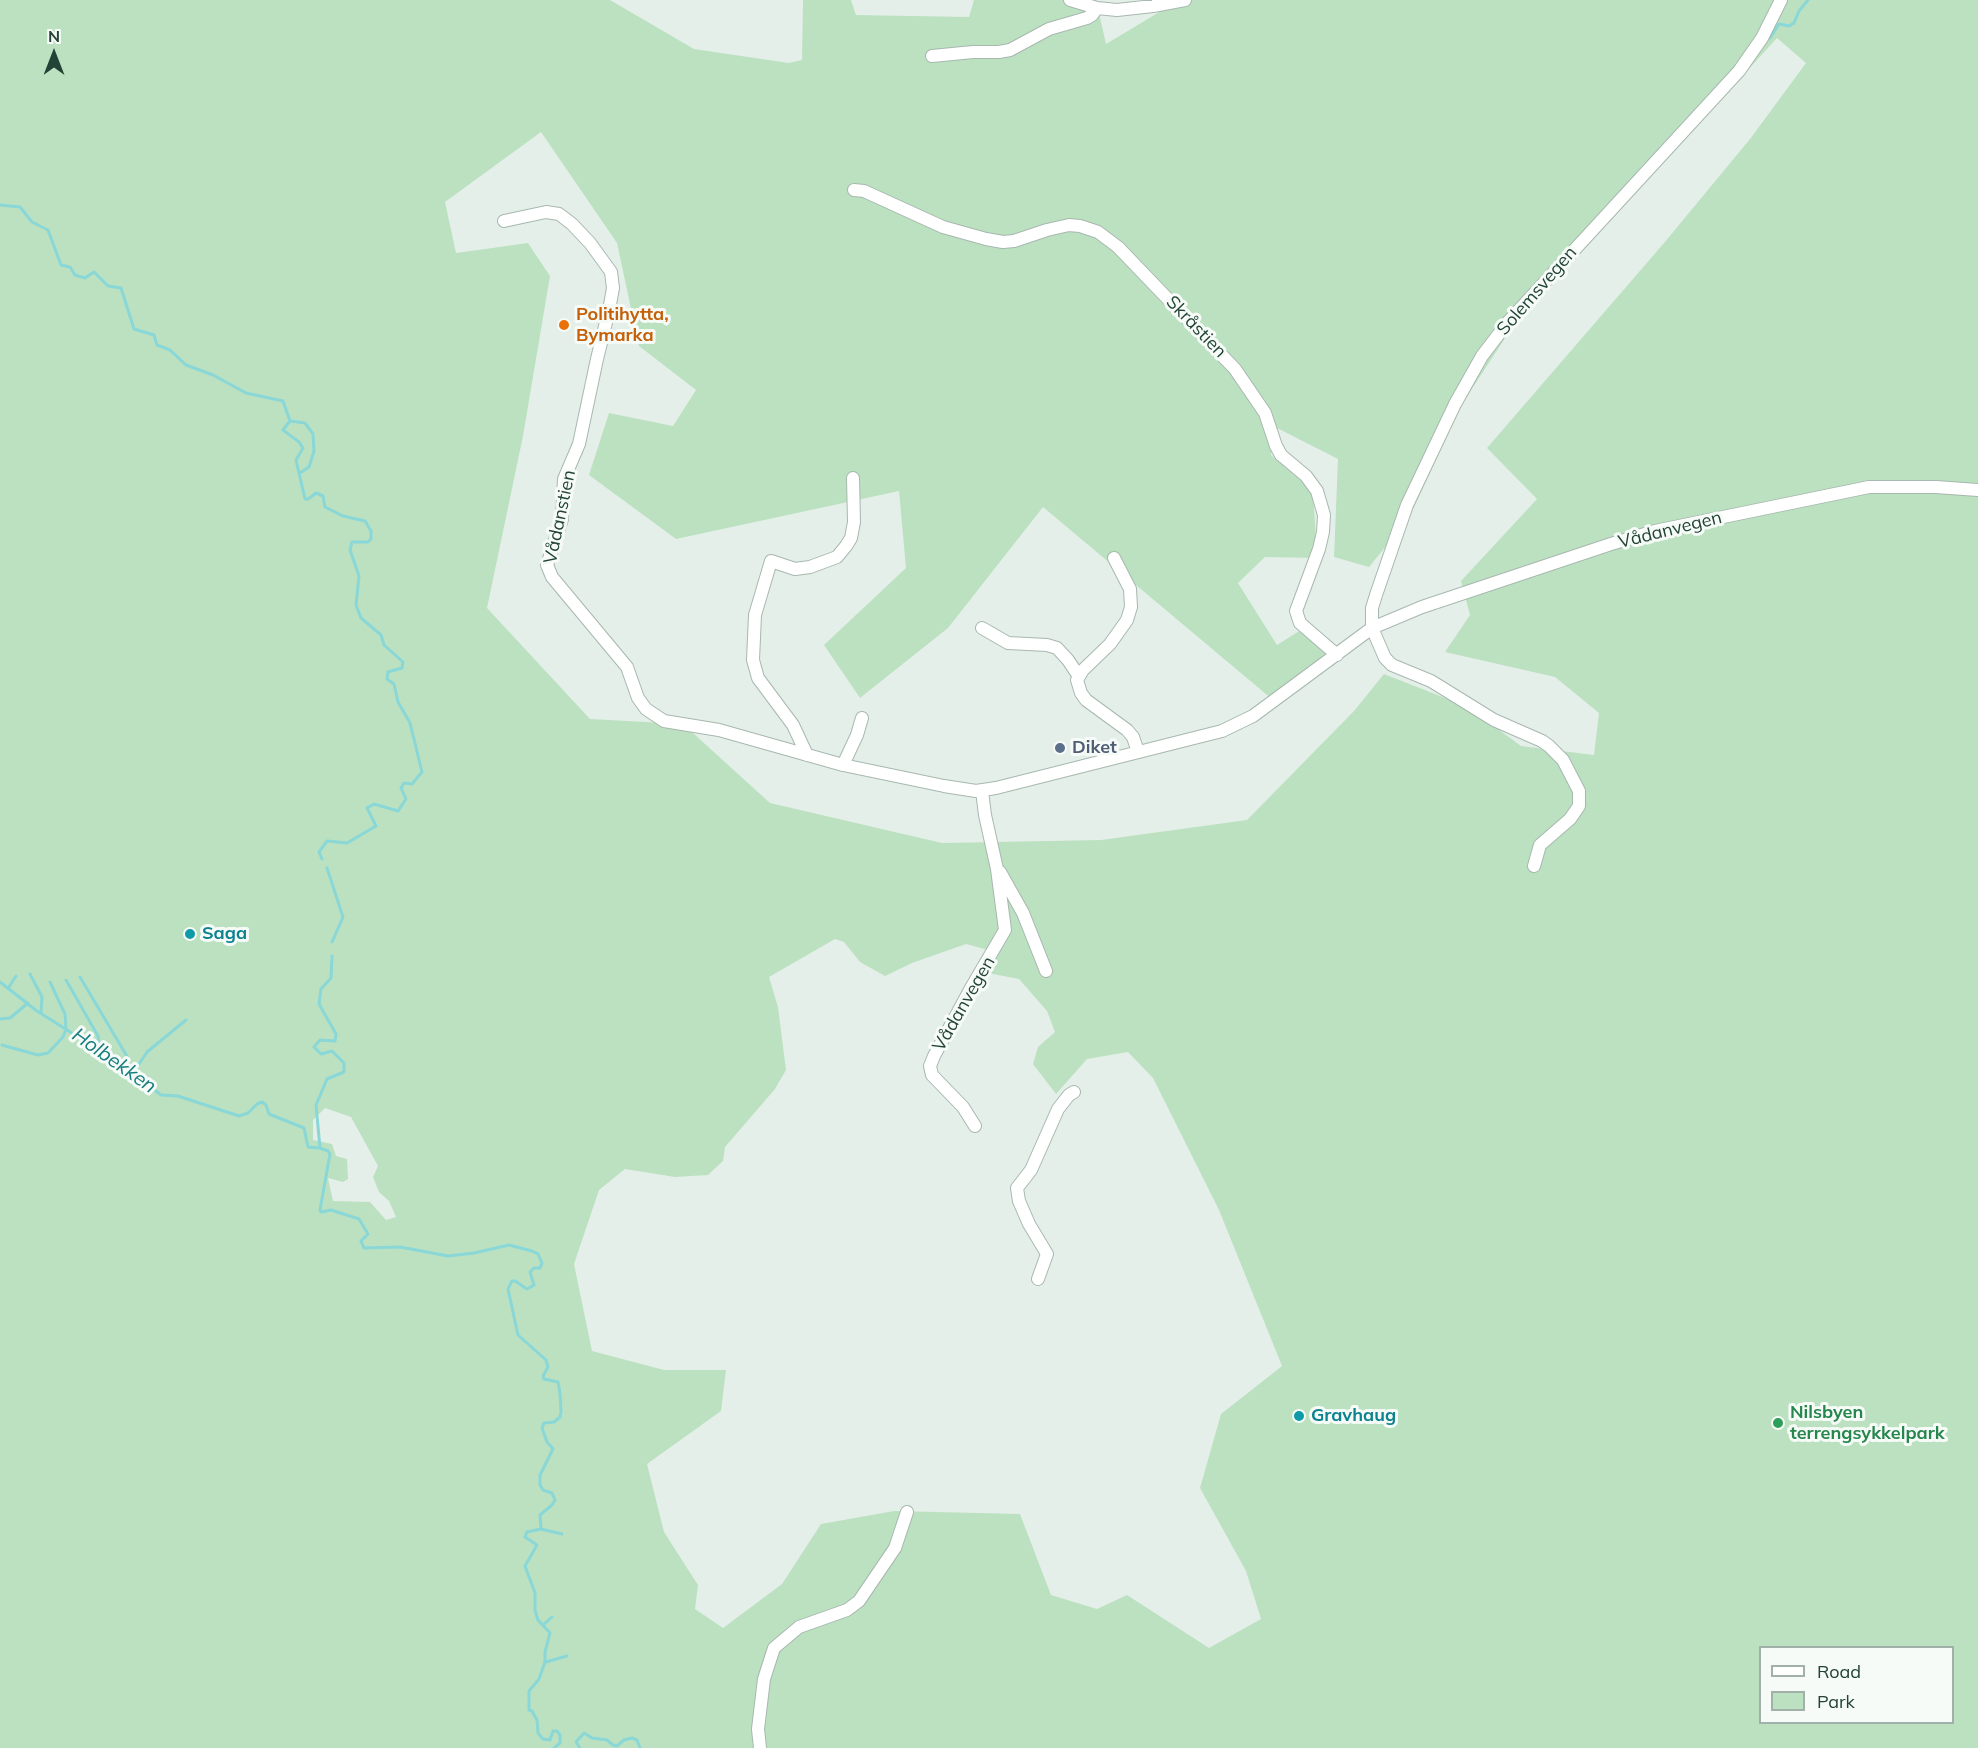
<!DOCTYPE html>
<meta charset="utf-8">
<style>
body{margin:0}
#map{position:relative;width:1978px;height:1748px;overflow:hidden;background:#e5efe9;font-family:Mulish,sans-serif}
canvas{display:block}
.legend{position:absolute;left:1759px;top:1646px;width:195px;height:78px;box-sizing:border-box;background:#f6fbf8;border:2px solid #a1b1aa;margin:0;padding:8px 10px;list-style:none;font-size:18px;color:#224335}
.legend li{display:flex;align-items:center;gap:12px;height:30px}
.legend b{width:30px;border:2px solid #a1b1aa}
.north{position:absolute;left:24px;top:24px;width:60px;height:60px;-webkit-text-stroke:4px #f6fbf8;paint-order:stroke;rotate:0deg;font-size:16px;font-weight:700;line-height:24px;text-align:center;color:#224335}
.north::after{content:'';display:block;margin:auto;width:21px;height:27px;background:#224335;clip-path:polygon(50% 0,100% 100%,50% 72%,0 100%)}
</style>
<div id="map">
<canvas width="1978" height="1748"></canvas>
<ul class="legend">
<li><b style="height:8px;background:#fff"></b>Road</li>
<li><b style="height:16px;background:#bce1c1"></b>Park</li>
</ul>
<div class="north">N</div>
</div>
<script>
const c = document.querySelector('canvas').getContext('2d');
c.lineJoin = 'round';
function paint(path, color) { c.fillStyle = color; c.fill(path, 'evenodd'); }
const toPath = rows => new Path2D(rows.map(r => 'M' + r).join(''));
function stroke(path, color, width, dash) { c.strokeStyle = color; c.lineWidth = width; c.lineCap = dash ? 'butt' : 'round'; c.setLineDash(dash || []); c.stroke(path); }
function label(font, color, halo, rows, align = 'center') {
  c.font = font + ' Mulish,sans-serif'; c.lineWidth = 6; c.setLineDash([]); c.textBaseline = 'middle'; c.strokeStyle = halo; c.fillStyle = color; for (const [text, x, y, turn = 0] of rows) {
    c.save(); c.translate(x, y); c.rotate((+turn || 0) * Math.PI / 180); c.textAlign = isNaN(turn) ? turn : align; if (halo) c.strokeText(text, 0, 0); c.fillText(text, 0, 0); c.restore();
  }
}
paint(toPath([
 [0,0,610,0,694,49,789,63,802,60,803,0,851,0,856,15,969,17,974,0,1096,0,1106,44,1166,8,1167,0,1978,0,1978,1748,0,1748],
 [1777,38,1806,63,1750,139,1664,243,1487,448,1537,499,1461,581,1470,615,1445,652,1555,677,1599,713,1594,755,1521,746,1468,707,1384,674,1354,711,1247,820,1101,840,942,843,770,803,683,724,590,719,487,608,523,436,550,276,528,243,456,253,445,202,541,132,617,243,639,346,696,390,673,426,609,413,589,475,676,539,899,491,906,568,824,645,860,698,948,628,1043,507,1273,700,1329,654,1304,628,1277,645,1238,583,1265,557,1317,558,1313,491,1271,455,1275,427,1338,459,1334,557,1369,567,1409,518,1462,404,1511,329],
 [835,939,844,942,860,962,885,976,912,963,966,944,988,950,988,973,1019,979,1047,1011,1055,1032,1038,1047,1033,1064,1056,1094,1087,1059,1128,1052,1153,1078,1219,1210,1282,1366,1221,1414,1200,1488,1246,1571,1261,1619,1209,1648,1127,1595,1097,1609,1051,1595,1020,1514,894,1511,821,1524,782,1584,723,1628,695,1609,698,1585,664,1532,647,1464,721,1411,726,1370,664,1370,592,1351,574,1264,599,1190,625,1169,675,1177,708,1175,723,1161,725,1147,775,1089,786,1070,778,1007,769,977],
 [325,1108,351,1117,378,1166,373,1177,379,1192,389,1201,396,1217,386,1220,370,1202,333,1201,328,1178,343,1182,348,1179,347,1159,336,1156,332,1144,313,1140,313,1120],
 [1760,1648,1952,1648,1952,1722,1760,1722]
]), '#bce1c1');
stroke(toPath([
 [1770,38,1779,24,1789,26,1794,23,1799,11,1808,0],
 [0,205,20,207,32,222,48,230,61,265,70,267,75,275,85,278,94,272,108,286,121,288,134,329,154,335,157,345,170,350,186,365,213,375,246,393,283,401,290,421,283,430,299,442,303,448,296,460,305,499,308,499,316,493,323,496,325,507,343,516,365,521,371,531,371,539,368,542,352,542,350,550,359,576,356,605,361,618,381,635,384,645,403,662,402,668,388,672,387,679,394,684,398,702,410,723,422,772,412,784,404,783,401,788,406,799,398,811,374,804,367,808,376,826,347,843,327,841,319,852,322,859],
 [290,421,305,423,313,434,314,451,309,467,300,473],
 [327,868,343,917,332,942],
 [332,956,331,978,321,989,319,1004,336,1034,335,1041,320,1040,314,1047,321,1054,332,1051,344,1063,344,1072,327,1079,316,1105,320,1148,328,1151,330,1154,320,1210,321,1212,331,1210,359,1219,368,1234,361,1241,364,1248,400,1247,448,1256,474,1253,509,1245,532,1251,538,1254,542,1263,540,1268,534,1268,530,1272,534,1285,527,1289,515,1281,512,1281,508,1289,518,1335,546,1360,548,1367,543,1376,544,1379,558,1382,560,1393,561,1412,560,1417,554,1422,544,1423,542,1428,547,1442,553,1449,540,1475,540,1485,543,1490,552,1493,555,1500,552,1505,540,1515,541,1529,527,1532,525,1537,537,1545,525,1566,535,1593,535,1610,538,1620,550,1633,545,1652,545,1662,539,1679,529,1691,529,1710,532,1711,537,1720,538,1733,543,1739,550,1740,553,1731,557,1731,560,1735,560,1743,554,1748],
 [30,974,42,997,41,1013],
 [80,977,128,1058,127,1068],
 [66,980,98,1036,100,1051],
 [0,982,37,1011,127,1068,161,1095,178,1096,239,1116,248,1113,257,1104,262,1102,266,1105,269,1114,304,1128,308,1147,319,1148],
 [9,987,16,976],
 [0,1019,10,1018,28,1003],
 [2,1045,38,1055,48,1053,63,1037,66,1029,65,1014,50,982],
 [133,1073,147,1052,186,1020],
 [541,1529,562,1534],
 [543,1625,552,1617],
 [546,1662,567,1656],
 [580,1748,576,1742,584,1733,592,1738,607,1740,613,1745,617,1746,624,1740,632,1738,637,1740,640,1748]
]), '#89d7d7', 3);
const minor = toPath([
 [1070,0,1097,8,1117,10,1153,6,1185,0],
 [932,56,973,52,999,52,1010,50,1049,29,1087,18,1092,15,1097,8],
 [854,190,864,191,943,227,986,239,1003,242,1014,241,1047,230,1069,225,1080,226,1098,232,1118,247,1235,369,1265,413,1276,446,1281,455,1306,476,1317,491,1324,515,1323,532,1319,549,1296,611,1300,623,1337,655],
 [504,221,546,212,559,214,572,224,590,243,611,272,613,288,609,310,597,359,579,444,564,479,562,519,547,565,552,577,627,667,638,698,646,709,664,721,719,730,843,765,944,786,976,791,996,788,1222,731,1253,716,1372,628,1422,607,1611,544,1655,531,1869,487,1936,487,1978,490],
 [1114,558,1130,589,1131,607,1127,620,1110,644,1083,670,1077,680,1081,693,1086,700,1127,730,1133,737,1138,752],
 [982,628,1008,643,1047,645,1057,648,1068,660,1078,675],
 [807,755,793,725,758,678,753,660,755,615,771,561,795,569,810,567,837,557,846,546,851,538,854,522,853,478],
 [843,765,857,735,862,718],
 [1534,866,1540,845,1570,819,1579,806,1579,791,1563,760,1549,746,1542,741,1494,720,1431,681,1392,665,1385,658,1372,628,1372,608,1376,595,1407,505,1455,404,1482,356,1508,322,1739,71,1762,38,1781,0],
 [1000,872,1023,913,1046,971],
 [975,1126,963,1107,932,1075,930,1066,934,1056,971,988,1005,930,997,869,985,815,982,791],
 [1038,1279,1047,1254,1029,1224,1019,1201,1017,1188,1031,1170,1058,1109,1069,1095,1074,1092],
 [760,1748,758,1729,764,1679,774,1648,799,1627,847,1610,859,1601,895,1548,907,1512]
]);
stroke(minor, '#a7b8af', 14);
stroke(minor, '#fff', 12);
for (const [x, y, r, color] of [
 [564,325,6,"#e8710a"],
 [1060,748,6,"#5c6f8a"],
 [190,934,6,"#0f9aa8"],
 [1299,1416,6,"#0f9aa8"],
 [1778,1423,6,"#2e9e5b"]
]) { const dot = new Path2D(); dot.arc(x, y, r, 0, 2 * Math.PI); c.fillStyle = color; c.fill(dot); stroke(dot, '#f6fbf8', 2); }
label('18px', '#224335', '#f6fbf8', [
 ["Solemsvegen",1537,291,-49],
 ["Skråstien",1196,327,46],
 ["Vådanstien",560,517,-78],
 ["Vådanvegen",1670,530,-14],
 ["Vådanvegen",964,1004,-60]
]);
label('bold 18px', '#c56008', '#f6fbf8', [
 ["Politihytta,",576,315],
 ["Bymarka",576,336]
], 'left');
label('bold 18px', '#4e5e75', '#f6fbf8', [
 ["Diket",1072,748]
], 'left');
label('bold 18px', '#0d838f', '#f6fbf8', [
 ["Saga",202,934],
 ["Gravhaug",1311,1416]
], 'left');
label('bold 18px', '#27864d', '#f6fbf8', [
 ["Nilsbyen",1790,1413],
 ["terrengsykkelpark",1790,1434]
], 'left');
label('italic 20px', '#167c7e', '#f6fbf8', [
 ["Holbekken",114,1061,35]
]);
</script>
